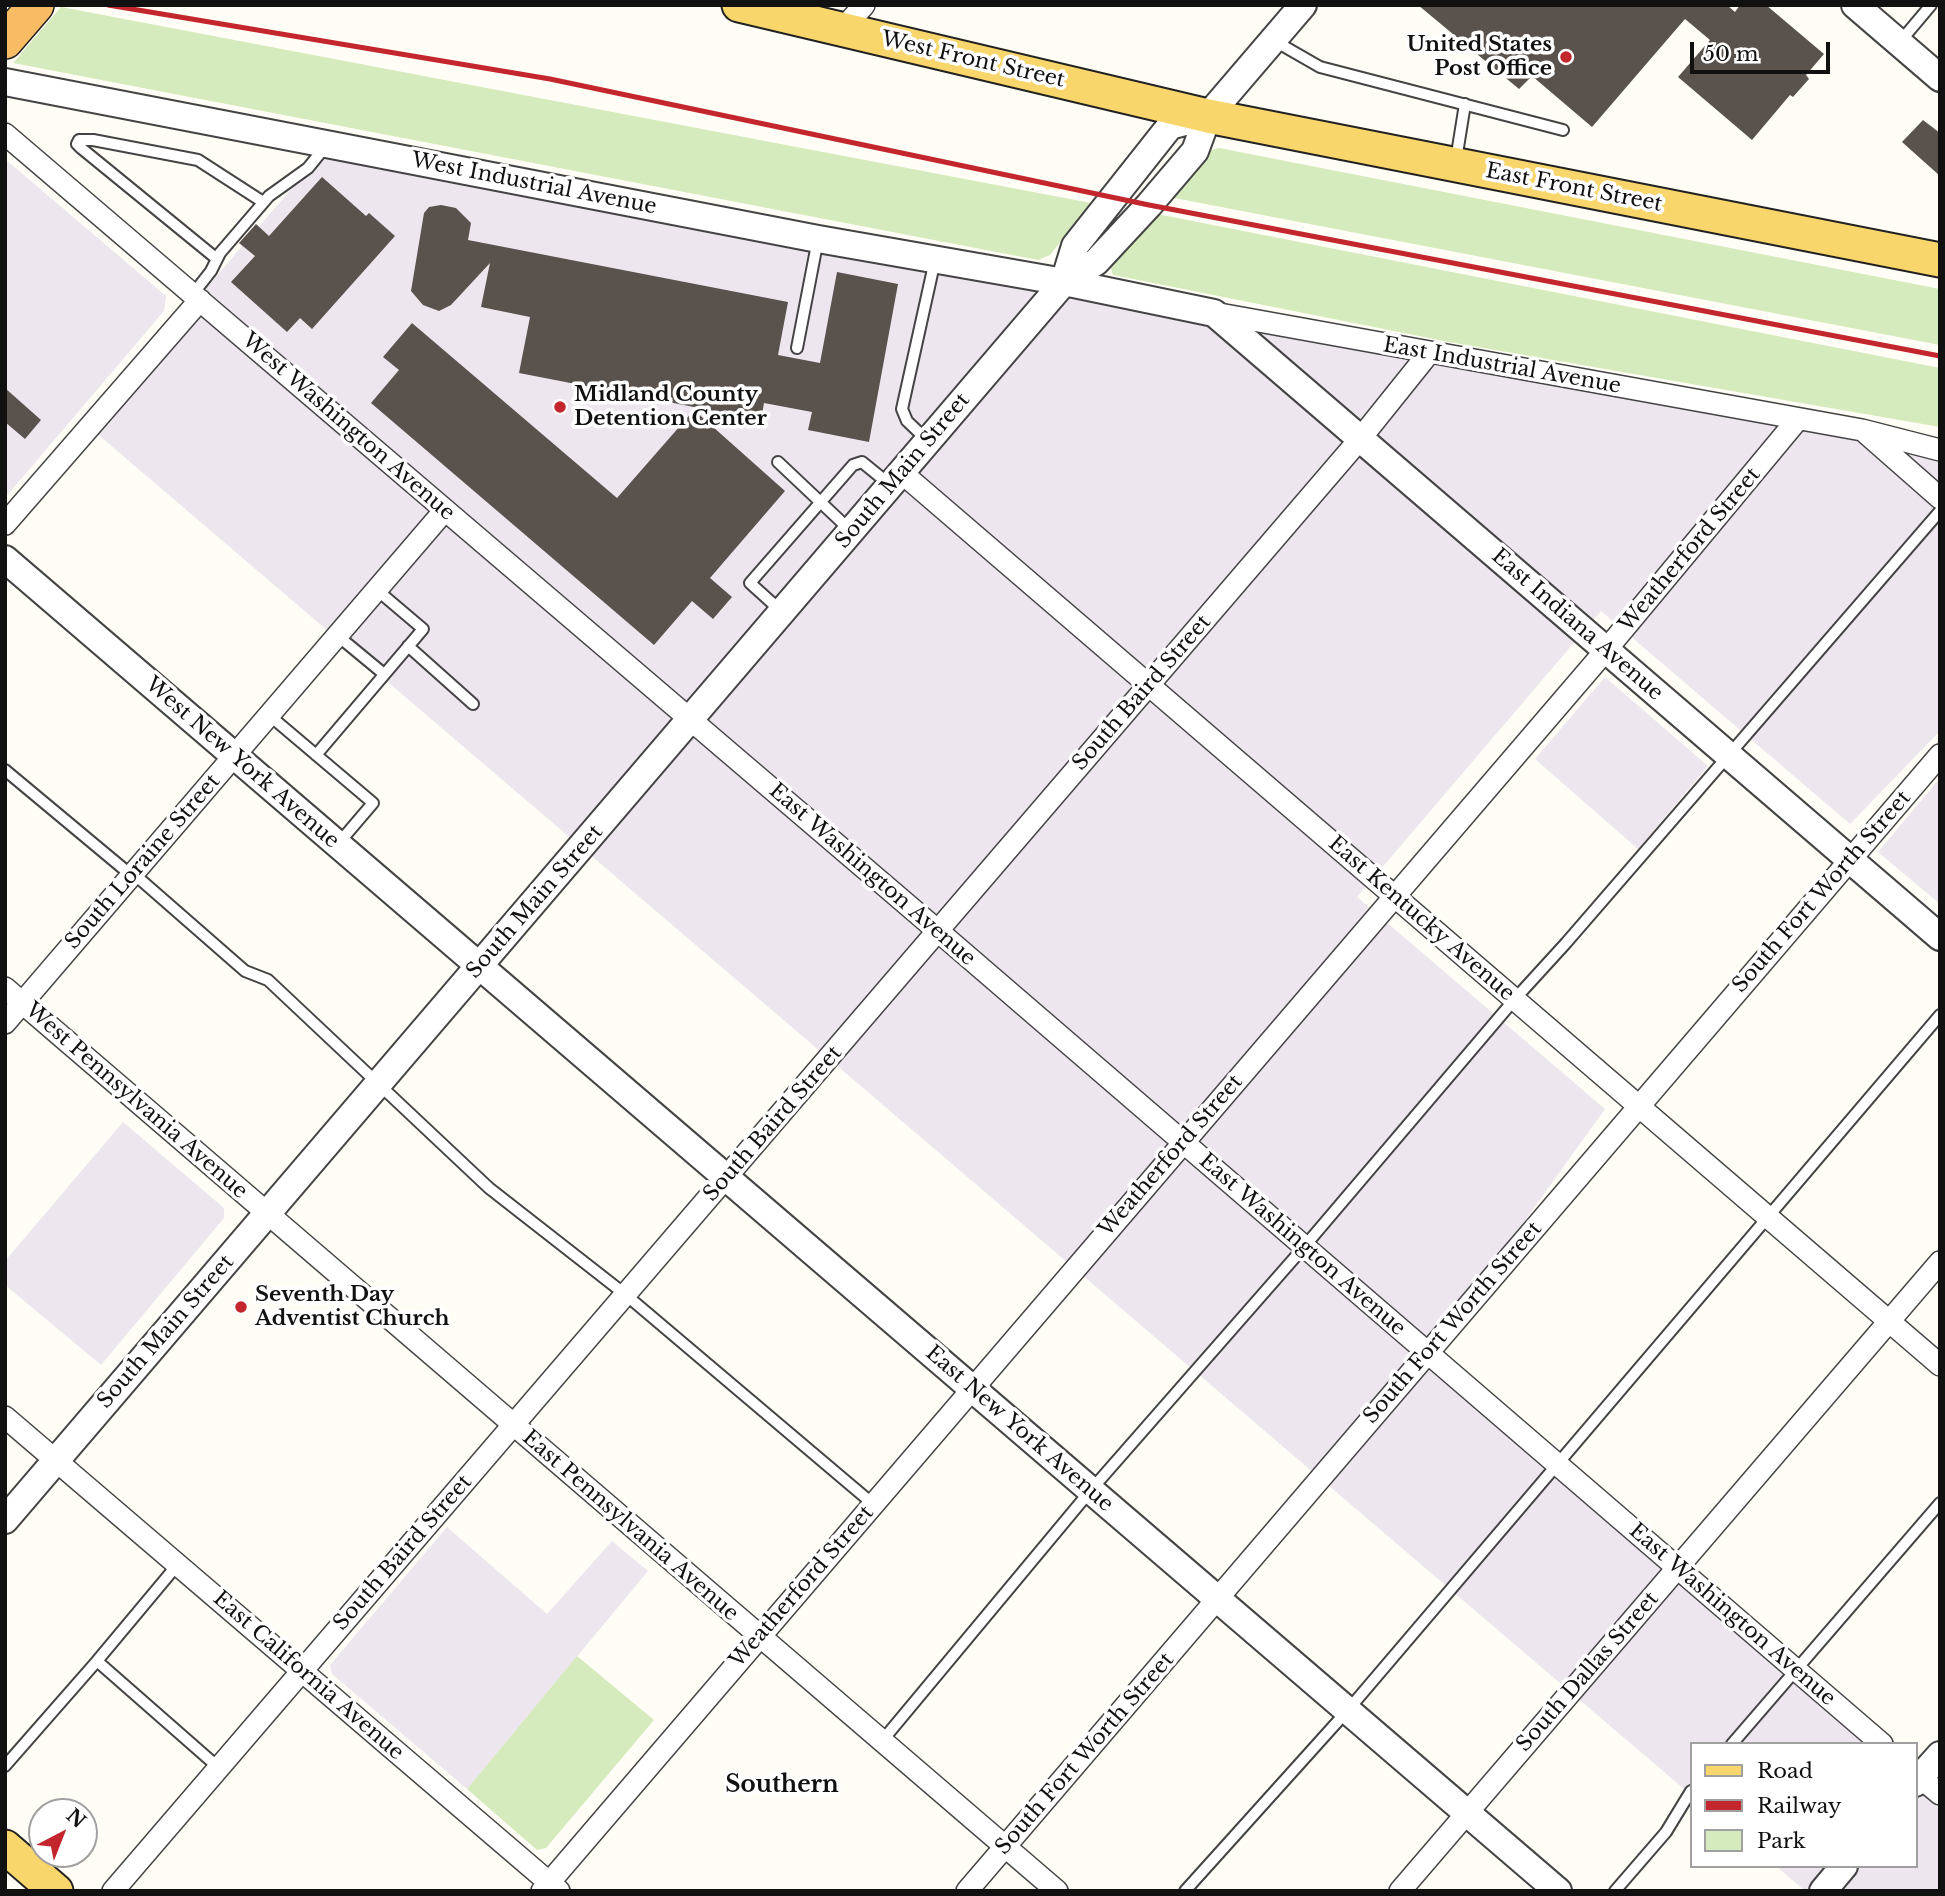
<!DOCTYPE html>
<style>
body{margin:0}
#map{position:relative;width:1945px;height:1896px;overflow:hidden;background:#fffdf5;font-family:"Libre Baskerville",serif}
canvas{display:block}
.frame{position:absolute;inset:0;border:7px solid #111;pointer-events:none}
.legend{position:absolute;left:1690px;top:1742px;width:228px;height:126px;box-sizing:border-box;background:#fff;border:2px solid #a0a0a0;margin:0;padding:9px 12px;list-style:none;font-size:21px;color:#111}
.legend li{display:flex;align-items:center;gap:14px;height:35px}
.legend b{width:35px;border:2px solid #a0a0a0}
.north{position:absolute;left:28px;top:1798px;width:70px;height:70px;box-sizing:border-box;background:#fff;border:2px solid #a0a0a0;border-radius:50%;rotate:42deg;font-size:19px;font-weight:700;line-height:28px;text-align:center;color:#111}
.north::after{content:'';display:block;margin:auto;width:24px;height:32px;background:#c4262e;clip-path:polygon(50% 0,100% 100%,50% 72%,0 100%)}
.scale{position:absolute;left:1690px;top:42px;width:140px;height:32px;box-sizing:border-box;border:4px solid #111;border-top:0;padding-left:9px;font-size:21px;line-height:24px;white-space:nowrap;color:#111;-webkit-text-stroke:5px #fff;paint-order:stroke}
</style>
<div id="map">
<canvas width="1945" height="1896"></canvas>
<div class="frame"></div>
<ul class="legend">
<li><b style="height:9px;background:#f9d66b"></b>Road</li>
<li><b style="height:9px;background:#c4262e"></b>Railway</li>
<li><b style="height:19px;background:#d5ebbd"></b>Park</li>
</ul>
<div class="north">N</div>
<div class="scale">50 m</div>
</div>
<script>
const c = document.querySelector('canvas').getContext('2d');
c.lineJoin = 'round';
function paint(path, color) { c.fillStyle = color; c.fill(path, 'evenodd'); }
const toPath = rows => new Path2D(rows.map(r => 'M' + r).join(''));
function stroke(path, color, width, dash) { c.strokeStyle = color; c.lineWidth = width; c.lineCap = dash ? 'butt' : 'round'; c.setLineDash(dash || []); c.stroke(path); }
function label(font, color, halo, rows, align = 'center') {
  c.font = font + ' "Libre Baskerville",serif'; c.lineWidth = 7; c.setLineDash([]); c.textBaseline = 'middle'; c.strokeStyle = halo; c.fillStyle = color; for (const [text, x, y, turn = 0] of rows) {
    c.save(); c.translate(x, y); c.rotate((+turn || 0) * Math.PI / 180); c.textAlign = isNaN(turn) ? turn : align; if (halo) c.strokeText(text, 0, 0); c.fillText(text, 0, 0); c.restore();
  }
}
paint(toPath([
 [333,140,1940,449,1940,731,1850,824,1601,611,1357,897,1605,1109,1429,1354,1883,1744,1691,1744,1691,1795,88,426],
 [5,159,166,296,164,311,5,498],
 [1605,677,1708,766,1638,849,1535,759],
 [1940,778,1940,904,1878,852],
 [123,1122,224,1208,224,1218,101,1365,5,1285,5,1261],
 [447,1527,547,1614,612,1541,648,1571,467,1789,332,1674,330,1665],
 [1915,1771,1940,1792,1940,1891,1805,1891,1776,1866,1915,1866]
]), '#eee6ef');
paint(toPath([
 [61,7,1091,203,1050,255,1038,260,13,63],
 [1219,148,1940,289,1940,345,1169,197,1208,151],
 [1157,214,1940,368,1940,427,1449,342,1113,275,1110,265],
 [577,1656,654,1720,546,1848,537,1850,467,1789]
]), '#d5ebbd');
paint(toPath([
 [1418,5,1727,5,1735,12,1740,5,1766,5,1824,54,1806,75,1809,79,1793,97,1790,95,1752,140,1678,77,1710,40,1685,19,1592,127,1532,76,1519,89],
 [1923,120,1940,133,1940,176,1902,142],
 [322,177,366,216,369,213,395,236,312,329,300,318,287,332,231,282,255,256,239,243,256,224,269,236],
 [441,205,456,208,471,223,468,240,788,302,778,355,820,363,837,272,898,284,869,442,808,430,812,412,764,403,761,420,519,373,530,317,481,307,490,263,451,305,439,311,423,305,411,291,424,213,429,207],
 [412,323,617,498,694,410,785,491,710,578,732,597,713,619,692,601,654,645,371,403,399,370,383,357],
 [5,388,41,420,25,439,5,422]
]), '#5a524d');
const service = toPath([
 [1273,40,1320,67,1563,130],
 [1899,43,1931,5],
 [1456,160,1465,104],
 [217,259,81,148,77,144,79,140,93,140,198,160,263,202],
 [193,294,211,271,220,253,269,196,308,168,325,147],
 [797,348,818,239],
 [928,441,907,421,902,409,935,260],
 [778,462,850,530],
 [781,611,750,583,853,465,862,462,889,484],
 [338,636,384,674],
 [408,646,473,704],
 [269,715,373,803,338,844],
 [316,755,423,629,377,590],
 [5,770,125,870,134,874,245,971,268,980,489,1188,626,1295,873,1504],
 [178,1564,97,1661,219,1768],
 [882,1741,1091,1490,1304,1247,1514,1000,1566,943,1940,511],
 [1732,1744,1940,1503],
 [5,1766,97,1661],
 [1185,1891,1348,1710,1940,1015],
 [1615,1891,1666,1832,1691,1791]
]);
const minor = toPath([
 [843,29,864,5],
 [5,134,938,931,1882,1744],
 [1214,313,1862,430,1940,450],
 [1866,433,1940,498],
 [902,473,1940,1365],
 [5,524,200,300],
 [5,988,1057,1891],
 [5,1023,445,510],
 [5,1417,559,1891],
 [1915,1773,1940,1794],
 [113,1891,1360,439,1429,353],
 [542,1891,1606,650,1798,419],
 [967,1891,1940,755],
 [1400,1891,1940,1262]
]);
const tertiary = toPath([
 [1855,5,1940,78],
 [5,82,818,239,1064,282,1214,313,1940,937],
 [1064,282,1075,246,1170,126,1207,116],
 [5,559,1558,1891],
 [5,1520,1064,282,1096,262,1149,205,1195,151,1208,116,1303,5],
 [1915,1783,1940,1755],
 [1823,1891,1844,1866]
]);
const primary = toPath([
 [739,5,1208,116,1940,260],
 [5,1847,56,1891]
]);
const trunk = toPath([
 [5,41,36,5]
]);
stroke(service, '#444', 14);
stroke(minor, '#444', 24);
stroke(tertiary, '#444', 30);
stroke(primary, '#222', 37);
stroke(trunk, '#222', 38);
stroke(service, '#fff', 10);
stroke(minor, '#fff', 21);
stroke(tertiary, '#fff', 26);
stroke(primary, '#f9d66b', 33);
stroke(trunk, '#f7bc64', 35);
stroke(toPath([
 [108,5,550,79,1149,205,1940,356]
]), '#c4262e', 5);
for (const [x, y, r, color] of [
 [1566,57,7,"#c4262e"],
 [560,407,7,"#c4262e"],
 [241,1307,7,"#c4262e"]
]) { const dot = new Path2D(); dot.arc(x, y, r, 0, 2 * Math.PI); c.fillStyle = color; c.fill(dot); stroke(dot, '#fff', 2.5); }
label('bold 21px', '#111', '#fff', [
 ["United States",1552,45,"right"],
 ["Post Office",1552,69,"right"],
 ["Midland County",574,395],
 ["Detention Center",574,419],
 ["Seventh Day",255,1295],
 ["Adventist Church",255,1319]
], 'left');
label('21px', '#111', '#fff', [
 ["West Front Street",973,60,13],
 ["West Industrial Avenue",534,184,11],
 ["East Front Street",1574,188,11],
 ["East Industrial Avenue",1502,366,10],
 ["West Washington Avenue",348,427,41],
 ["South Main Street",903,471,-50],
 ["Weatherford Street",1690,550,-50],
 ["East Indiana Avenue",1577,625,41],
 ["South Baird Street",1142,693,-49],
 ["West New York Avenue",242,763,41],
 ["South Loraine Street",143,862,-49],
 ["East Washington Avenue",872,875,41],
 ["South Fort Worth Street",1822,892,-49],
 ["South Main Street",535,902,-49],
 ["East Kentucky Avenue",1421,919,41],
 ["West Pennsylvania Avenue",136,1101,41],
 ["South Baird Street",773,1124,-49],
 ["Weatherford Street",1171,1156,-49],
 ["East Washington Avenue",1302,1245,41],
 ["South Fort Worth Street",1453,1323,-49],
 ["South Main Street",166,1332,-49],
 ["East New York Avenue",1019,1429,41],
 ["East Pennsylvania Avenue",630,1526,41],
 ["South Baird Street",403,1553,-49],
 ["Weatherford Street",802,1587,-49],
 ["East Washington Avenue",1732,1615,41],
 ["South Dallas Street",1588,1672,-49],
 ["East California Avenue",308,1676,41],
 ["South Fort Worth Street",1085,1754,-49]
]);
label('bold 23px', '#111', '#fff', [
 ["Southern",782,1786]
]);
</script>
